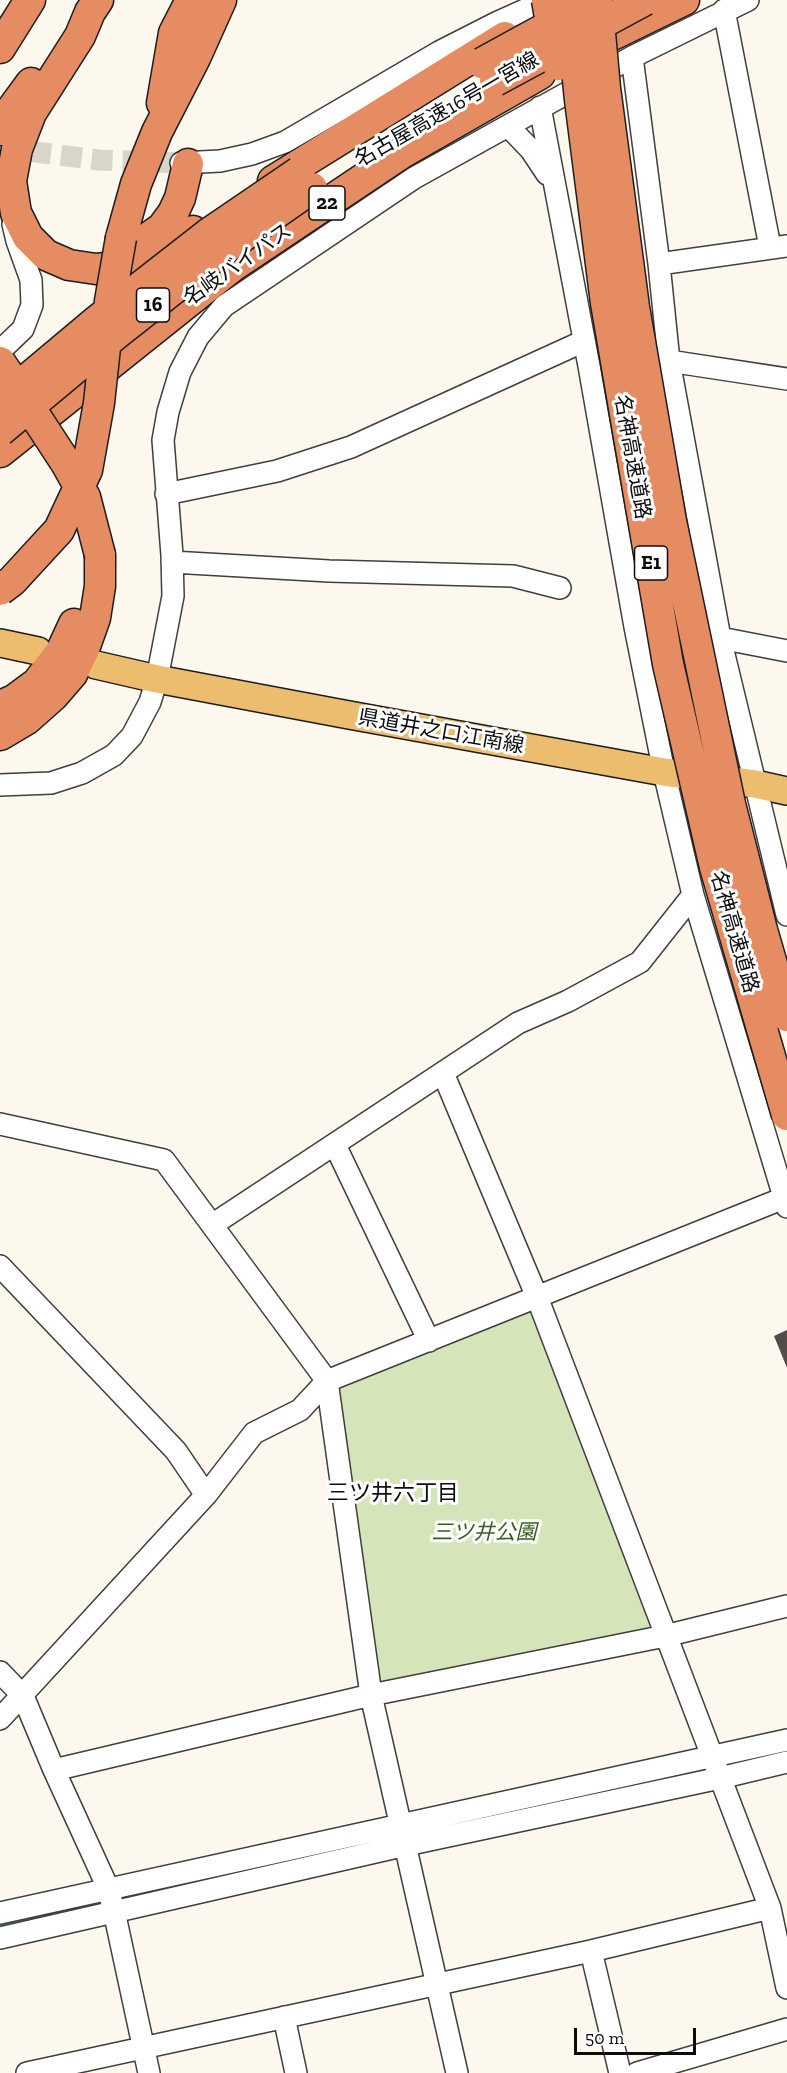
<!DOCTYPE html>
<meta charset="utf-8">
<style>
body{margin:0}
#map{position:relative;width:787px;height:2073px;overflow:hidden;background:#fdf8ed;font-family:"Zilla Slab",serif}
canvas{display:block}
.scale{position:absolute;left:574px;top:2028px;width:122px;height:27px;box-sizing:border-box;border:3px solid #0c0c0c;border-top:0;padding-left:8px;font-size:18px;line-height:21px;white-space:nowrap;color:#0c0c0c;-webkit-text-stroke:4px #fff;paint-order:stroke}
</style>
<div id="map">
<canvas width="787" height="2073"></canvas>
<div class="scale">50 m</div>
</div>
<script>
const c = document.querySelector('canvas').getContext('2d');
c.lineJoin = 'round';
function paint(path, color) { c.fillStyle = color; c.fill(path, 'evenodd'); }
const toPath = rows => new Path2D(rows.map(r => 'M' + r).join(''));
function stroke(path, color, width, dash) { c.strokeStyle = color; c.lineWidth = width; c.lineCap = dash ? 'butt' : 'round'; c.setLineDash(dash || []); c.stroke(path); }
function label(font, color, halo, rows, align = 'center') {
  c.font = font + ' "Zilla Slab","Noto Sans JP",serif'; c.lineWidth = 6; c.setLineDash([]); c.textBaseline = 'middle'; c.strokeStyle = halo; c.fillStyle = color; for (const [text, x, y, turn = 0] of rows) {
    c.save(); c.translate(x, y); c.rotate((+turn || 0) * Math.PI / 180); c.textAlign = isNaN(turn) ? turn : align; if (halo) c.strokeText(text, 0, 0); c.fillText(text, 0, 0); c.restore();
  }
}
paint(toPath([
 [537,1297,665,1636,371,1695,327,1381]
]), '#d6e4ba');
stroke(toPath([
 [511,1812,575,1797],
 [121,1897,276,1864],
 [0,1925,99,1902]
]), '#44a0c0', 5);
paint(toPath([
 [787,1330,787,1368,774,1336]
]), '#544c4a');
stroke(toPath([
 [0,144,35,152,99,160,181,163]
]), '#d9d5cb', 21, [21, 10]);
const minor = toPath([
 [724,10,770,247],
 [632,57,659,264,669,361,720,638,787,915],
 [540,107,589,366,635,627,664,772,693,895,787,1207],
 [508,126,531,150,547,174],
 [181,163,220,161,252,154,285,142,439,52,496,23,547,0],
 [659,264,787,246],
 [0,351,23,329,32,305,31,280,17,241,13,224],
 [669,361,787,379],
 [166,494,277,471,351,447,584,341],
 [172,562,329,571,513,576,560,588],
 [720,638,787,651],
 [0,785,51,783,82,773,114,755,132,736,150,702,157,679,173,596,172,555,163,440,168,412,180,372,198,337,224,306,414,178,632,57,748,0],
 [443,1073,537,1297,770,1908,787,1988],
 [0,1124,164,1160,327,1381,371,1695,457,2073],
 [335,1145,429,1341],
 [212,1225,518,1023,568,1001,640,962,693,895],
 [0,1266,176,1451,206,1495],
 [0,1672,23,1696,54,1770,108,1888,114,1911,149,2073],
 [0,1719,206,1495,254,1433,300,1410,327,1381,784,1198],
 [54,1770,371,1695,665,1636,787,1606],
 [0,1913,787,1740],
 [0,1938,406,1845,720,1778,787,1762],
 [591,1951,620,2073],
 [284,2017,296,2073],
 [27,2073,591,1951,770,1908],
 [637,2073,787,2029]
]);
const major = toPath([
 [0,643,38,651],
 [96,665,157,679,349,715,664,772,755,784,787,791]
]);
const highway = toPath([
 [98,0,90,12,80,36,31,113,17,149,11,181,16,213,28,237,46,255,69,265,96,269,117,267,152,256,173,246,193,231],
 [598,42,684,0],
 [0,48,30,0],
 [162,103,174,33,191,0],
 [0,130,12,109,31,83],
 [273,181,505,37],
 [121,238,136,184,157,132,195,58,221,0],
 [128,252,162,228,173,213,180,198,188,164],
 [0,452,233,266,402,153,540,74],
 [0,706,14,700,37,683,61,652,74,624],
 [0,735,27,719,53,696,72,674,84,649,95,618,100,586,100,555]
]);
stroke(minor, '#3f3f3f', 24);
stroke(major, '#1d1d1d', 30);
stroke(highway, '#1d1d1d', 33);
stroke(minor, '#fff', 21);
stroke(major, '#ecbc6f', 27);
stroke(highway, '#e68c62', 30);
const highwayBridge = toPath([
 [547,0,558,65],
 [570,0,580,100,606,303,668,664,715,867,787,1115],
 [597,0,605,88,634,307,671,521,730,804,762,930,787,1016],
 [482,63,566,17],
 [495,81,645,0],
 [0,362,66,463,85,497,100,555],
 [0,402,99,319,208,234,299,172],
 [0,431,115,335,219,253,312,188],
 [0,590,12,581,59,530,87,470,99,403,110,301,121,238]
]);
stroke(highwayBridge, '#1d1d1d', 33, []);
stroke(highwayBridge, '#e68c62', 30);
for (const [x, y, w] of [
 [327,203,36],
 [153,305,33],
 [651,563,33]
]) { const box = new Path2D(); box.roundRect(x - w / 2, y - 17, w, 34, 4.5); c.fillStyle = '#fff'; c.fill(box); stroke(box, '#0c0c0c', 1.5); }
label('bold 20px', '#0c0c0c', null, [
 ["22",327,203],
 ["16",153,305],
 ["E1",651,563]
]);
label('21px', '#0c0c0c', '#fff', [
 ["名古屋高速16号一宮線",447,110,-30],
 ["名岐バイパス",238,265,-35],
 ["名神高速道路",632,457,80],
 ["県道井之口江南線",441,732,10],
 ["名神高速道路",734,932,74]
]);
label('italic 21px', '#375d23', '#fff', [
 ["三ツ井公園",484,1533]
]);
label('22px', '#0c0c0c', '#fff', [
 ["三ツ井六丁目",393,1494]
]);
</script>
